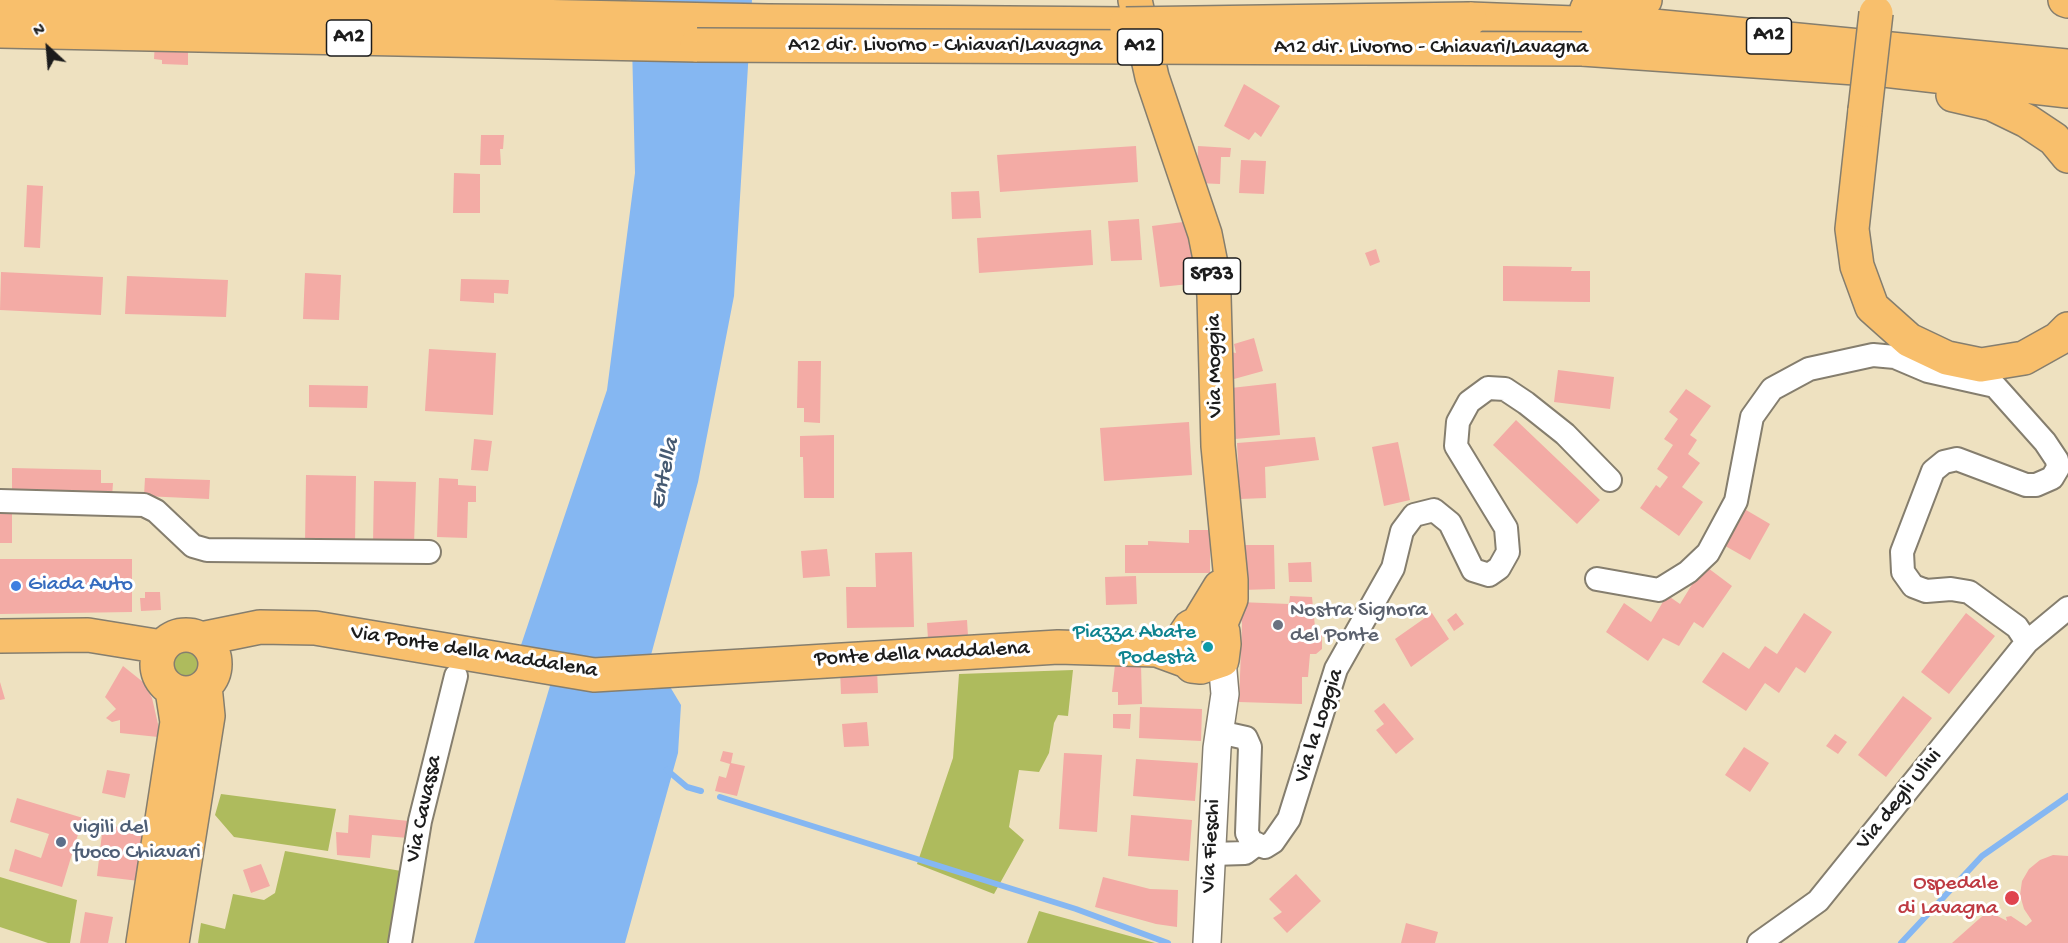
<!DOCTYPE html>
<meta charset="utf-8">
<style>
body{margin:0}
#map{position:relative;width:2068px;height:943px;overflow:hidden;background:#eee1c0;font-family:"Gochi Hand",sans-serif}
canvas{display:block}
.north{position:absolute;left:18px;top:18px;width:60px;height:60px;-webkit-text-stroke:4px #fff;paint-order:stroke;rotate:334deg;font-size:16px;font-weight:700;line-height:24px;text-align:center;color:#1c1c1c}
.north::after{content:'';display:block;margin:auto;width:21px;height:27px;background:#1c1c1c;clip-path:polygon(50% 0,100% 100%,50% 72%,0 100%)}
</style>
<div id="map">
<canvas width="2068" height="943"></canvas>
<div class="north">N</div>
</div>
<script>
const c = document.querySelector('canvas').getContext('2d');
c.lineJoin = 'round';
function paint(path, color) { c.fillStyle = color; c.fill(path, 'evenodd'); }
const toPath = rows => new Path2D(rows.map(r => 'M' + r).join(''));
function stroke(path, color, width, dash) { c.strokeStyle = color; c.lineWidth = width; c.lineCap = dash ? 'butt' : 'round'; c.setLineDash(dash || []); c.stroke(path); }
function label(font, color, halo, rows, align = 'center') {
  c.font = font + ' "Gochi Hand",sans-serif'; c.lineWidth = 6; c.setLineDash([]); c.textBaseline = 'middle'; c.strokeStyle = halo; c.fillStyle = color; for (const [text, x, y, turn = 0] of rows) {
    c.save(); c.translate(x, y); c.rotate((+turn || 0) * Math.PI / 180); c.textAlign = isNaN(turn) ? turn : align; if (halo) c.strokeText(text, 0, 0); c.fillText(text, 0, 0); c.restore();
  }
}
paint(toPath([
 '168 664a19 19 0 1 1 38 0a19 19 0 1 1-38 0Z',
 [1073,670,1068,716,1058,715,1054,723,1049,753,1039,772,1019,770,1009,827,1024,840,994,894,917,864,953,758,959,674],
 [221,794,336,809,328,851,234,837,215,815],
 [285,851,407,872,393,943,198,943,201,923,225,929,233,894,264,900,275,893],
 [0,877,77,900,70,943,48,943,0,927],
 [1039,911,1155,943,1027,943]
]), '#aebb5d');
paint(toPath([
 [631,0,752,0,734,296,698,482,651,655,681,705,678,753,625,943,474,943,557,662,519,651,607,390,635,173]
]), '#85b7f2');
stroke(toPath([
 [667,770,687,787,701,791],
 [720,797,1076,909,1168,943],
 [1901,943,1982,856,2068,796]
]), '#85b7f2', 6);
paint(toPath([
 [155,41,188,42,188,65,162,64,162,60,154,59],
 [1244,84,1280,106,1261,137,1255,132,1249,140,1224,126],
 [481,135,504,135,503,149,500,149,501,165,480,165],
 [1136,146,1138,182,1000,192,997,155],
 [1198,146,1231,148,1230,157,1221,157,1220,184,1197,183],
 [1241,160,1266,161,1264,194,1239,193],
 [454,173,480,174,480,213,453,213],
 [27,185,43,186,40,248,24,247],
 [979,191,981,218,952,219,951,192],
 [1139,219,1142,260,1111,261,1108,221],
 [1191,221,1199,283,1160,287,1152,226],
 [1091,230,1093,265,979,273,977,238],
 [1376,249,1380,262,1370,266,1365,253],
 [1503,266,1572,267,1571,271,1590,271,1590,302,1503,301],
 [1,272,103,277,101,315,0,310],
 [305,273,341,275,339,320,303,319],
 [127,276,228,280,226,317,125,314],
 [461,279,509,280,508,294,494,293,494,303,460,301],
 [1254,338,1263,371,1234,379,1231,352,1236,353,1234,344],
 [429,349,496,353,493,415,425,411],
 [798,361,821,361,820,423,804,422,804,408,797,408],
 [1558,370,1614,377,1610,409,1554,402],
 [1276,383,1280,435,1235,439,1231,388],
 [309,385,368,386,367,408,309,407],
 [1686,389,1711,406,1690,435,1697,440,1688,454,1700,463,1682,487,1703,502,1679,536,1640,508,1656,485,1660,488,1668,477,1657,469,1673,445,1664,439,1678,419,1669,412],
 [1516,420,1600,500,1577,524,1493,445],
 [1189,422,1192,475,1104,481,1100,428],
 [834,435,834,498,804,498,803,457,800,457,800,436],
 [1315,437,1319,460,1265,467,1266,498,1240,499,1237,443],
 [474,439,492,441,488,471,471,470],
 [1398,442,1410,500,1384,506,1372,447],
 [12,468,101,470,101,483,113,483,112,497,12,495],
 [306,475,356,476,355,544,305,543],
 [145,478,210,480,209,499,144,496],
 [439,478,458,479,458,485,476,486,476,502,468,502,467,538,437,537],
 [374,481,416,482,414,545,373,545],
 [1741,507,1770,524,1750,560,1720,543],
 [0,509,12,510,12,543,0,543],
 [1189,530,1210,530,1210,573,1125,573,1125,545,1148,545,1148,541,1189,543],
 [1241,545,1274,545,1275,589,1242,590],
 [827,549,830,576,803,578,801,551],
 [912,552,914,627,847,628,846,587,876,587,875,553],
 [0,559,132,559,132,612,0,614],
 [1311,562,1312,582,1289,582,1288,563],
 [1704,565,1732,586,1703,628,1694,622,1679,646,1663,638,1648,661,1606,632,1624,603,1651,622,1667,595,1680,604],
 [1136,576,1137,604,1106,605,1105,577],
 [145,592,160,592,161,610,141,611,140,598,145,598],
 [1290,596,1312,597,1315,627,1322,632,1322,649,1316,654,1310,654,1308,677,1302,677,1302,704,1239,702,1242,624,1239,602,1289,604],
 [1432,613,1449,639,1411,667,1395,639],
 [1456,613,1464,624,1454,631,1447,620],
 [1804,613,1832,632,1805,673,1796,667,1779,693,1765,683,1746,711,1702,682,1723,652,1749,669,1765,646,1777,654],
 [1966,613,1995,636,1949,694,1921,672],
 [967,620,968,636,928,639,927,623],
 [1141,664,1142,704,1118,705,1118,692,1112,692,1115,665],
 [123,666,143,682,152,698,158,724,158,737,120,733,120,720,112,722,106,718,116,709,105,697],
 [877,669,878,693,841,694,840,670],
 [0,682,5,699,0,700],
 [1903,696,1932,718,1886,777,1858,755],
 [1384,703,1414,739,1396,754,1376,730,1384,724,1374,711],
 [1140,707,1202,709,1201,741,1139,738],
 [1113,714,1131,714,1130,729,1113,728],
 [867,722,869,746,844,747,842,724],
 [1835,734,1847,742,1838,754,1826,746],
 [1744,747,1769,763,1750,792,1725,775],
 [723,751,733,753,731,763,745,766,737,796,715,791,719,776,726,778,730,764,720,761],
 [1064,753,1102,755,1097,832,1059,829],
 [1136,759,1198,763,1195,801,1133,796],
 [107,770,130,774,125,798,102,793],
 [17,798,83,818,62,887,9,871,15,849,41,858,49,834,10,822],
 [349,815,409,821,408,838,372,835,370,858,337,855,336,832,348,833],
 [1131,815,1192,820,1189,861,1128,856],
 [103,825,145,830,139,881,97,876],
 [2053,855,2068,856,2068,943,1952,943,1988,911,2007,921,2006,917,2011,916,2026,926,2032,921,2024,909,2020,895,2022,881,2029,869,2040,860],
 [261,864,270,886,251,893,243,870],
 [1296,874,1321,901,1287,933,1273,918,1282,912,1269,899],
 [1103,877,1150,889,1178,890,1177,927,1156,924,1095,907],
 [85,912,113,917,108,943,80,943],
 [1406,923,1438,932,1435,943,1401,943]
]), '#f3aba5');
const minor = toPath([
 [0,501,144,505,156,511,193,546,207,550,429,552],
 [1597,579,1659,590,1688,572,1708,553,1736,501,1752,417,1772,389,1809,369,1873,355,1895,357,1928,371,1995,386,2045,442,2057,460,2058,468,2052,478,2036,485,2026,485,1957,459,1944,462,1933,471,1902,552,1903,572,1913,586,1926,591,1951,589,1969,592,2017,627,2027,642],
 [1219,732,1246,738,1250,747,1247,833,1252,843,1265,847,1273,842,1289,819,1336,669,1393,568,1402,531,1414,515,1434,510,1450,523,1473,570,1489,575,1499,568,1508,552,1506,528,1456,446,1458,422,1469,402,1488,388,1505,389,1526,403,1565,434,1610,480],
 [1212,854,1245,853,1257,844],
 [400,943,420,821,456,676],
 [1759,943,1818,901,2027,642,2068,608]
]);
const tertiary = toPath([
 [1207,943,1217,748,1225,694,1222,660]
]);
const primary = toPath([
 [1135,0,1152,77,1205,234,1211,264,1214,296,1218,446,1231,580,1231,599,1219,628],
 [1199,623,1219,628,1223,632,1224,644,1222,660,1201,667,1192,666,1187,661,1184,636,1190,627,1198,623,1220,587],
 '157 664a29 29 0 1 1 58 0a29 29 0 1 1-58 0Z',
 [0,636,88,635,162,647],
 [201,639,260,627,315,628,594,675,1058,647,1157,650,1187,661],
 [143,943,177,722,172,690],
 [172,943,208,716,205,686]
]);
const motorway = toPath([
 [2065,0,2068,1],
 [0,5,768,21,1126,24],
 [1587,9,1645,0],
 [1470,19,1653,26,2068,66],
 [0,31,697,45],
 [1582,49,1884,70,2068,91],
 [1953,95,1992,104,2027,121,2054,139,2068,156],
 [1865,110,1852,229,1857,266,1872,307,1909,340,1947,358,1981,365,2024,358,2058,339,2068,329]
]);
stroke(minor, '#857e6e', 26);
stroke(tertiary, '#857e6e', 30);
stroke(primary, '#857e6e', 36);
stroke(motorway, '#857e6e', 36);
stroke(minor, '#fff', 22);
stroke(tertiary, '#fff', 27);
stroke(primary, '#f8bf6c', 33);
stroke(motorway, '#f8bf6c', 33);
const motorwayBridge = toPath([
 [1126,24,1470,19],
 [697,45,1582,49],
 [1865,110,1876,13]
]);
stroke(motorwayBridge, '#857e6e', 36, []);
stroke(motorwayBridge, '#f8bf6c', 33);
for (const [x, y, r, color] of [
 [16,586,6,"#3f7fe0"],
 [1278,625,6,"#6b7280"],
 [1208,647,6,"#0f9aa8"],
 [61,842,6,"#5c6f8a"],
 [2012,898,8,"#e0444e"]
]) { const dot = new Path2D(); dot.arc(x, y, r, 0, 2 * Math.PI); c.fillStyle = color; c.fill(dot); stroke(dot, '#fff', 2); }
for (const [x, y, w] of [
 [1769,36,45],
 [349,38,45],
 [1140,47,45],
 [1212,276,57]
]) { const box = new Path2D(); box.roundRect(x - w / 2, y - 18, w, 36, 4.5); c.fillStyle = '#fff'; c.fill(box); stroke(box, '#1c1c1c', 1.5); }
label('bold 21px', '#1c1c1c', null, [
 ["A12",1769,36],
 ["A12",349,38],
 ["A12",1140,47],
 ["SP33",1212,276]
]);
label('22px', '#1c1c1c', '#fff', [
 ["A12 dir. Livorno - Chiavari/Lavagna",945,47],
 ["A12 dir. Livorno - Chiavari/Lavagna",1431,49],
 ["Via Moggia",1216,366,-91],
 ["Via Ponte della Maddalena",474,653,9],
 ["Ponte della Maddalena",922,655,-3],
 ["Via la Loggia",1320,726,-72],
 ["Via degli Ulivi",1900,800,-51],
 ["Via Cavassa",425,809,-78],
 ["Via Fieschi",1212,846,-87]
]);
label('22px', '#366cbe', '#fff', [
 ["Giada Auto",28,586]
], 'left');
label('22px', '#5b616d', '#fff', [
 ["Nostra Signora",1290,612],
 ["del Ponte",1290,637]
], 'left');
label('22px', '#0d838f', '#fff', [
 ["Piazza Abate",1196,634],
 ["Podestà",1196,659]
], 'right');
label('22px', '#4e5e75', '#fff', [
 ["vigili del",73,829],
 ["fuoco Chiavari",73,854]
], 'left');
label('22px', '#be3a42', '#fff', [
 ["Ospedale",1998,885],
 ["di Lavagna",1998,910]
], 'right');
label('italic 24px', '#465a72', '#fff', [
 ["Entella",666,474,-78]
]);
</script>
